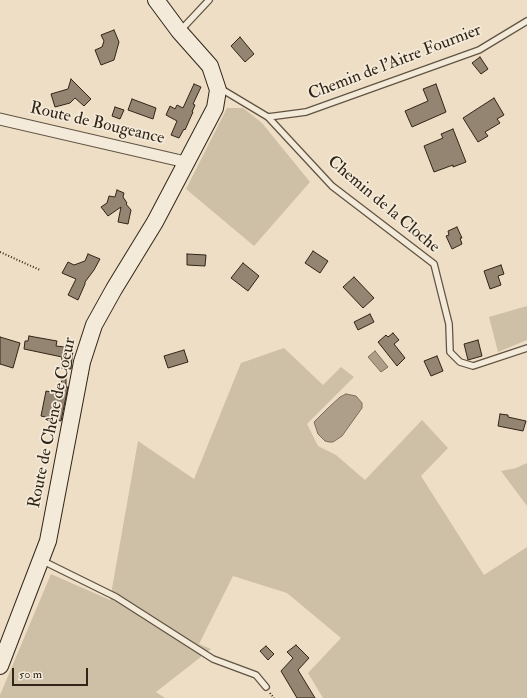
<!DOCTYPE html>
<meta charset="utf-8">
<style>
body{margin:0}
#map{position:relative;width:527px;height:698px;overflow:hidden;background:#eedec5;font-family:"IM FELL Double Pica",serif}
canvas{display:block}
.scale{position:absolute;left:12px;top:668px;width:76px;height:18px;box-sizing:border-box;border:2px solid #302517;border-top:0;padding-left:5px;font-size:12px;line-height:14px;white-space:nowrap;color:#302517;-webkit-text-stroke:3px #f4ead9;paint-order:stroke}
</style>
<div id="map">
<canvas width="527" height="698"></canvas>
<div class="scale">50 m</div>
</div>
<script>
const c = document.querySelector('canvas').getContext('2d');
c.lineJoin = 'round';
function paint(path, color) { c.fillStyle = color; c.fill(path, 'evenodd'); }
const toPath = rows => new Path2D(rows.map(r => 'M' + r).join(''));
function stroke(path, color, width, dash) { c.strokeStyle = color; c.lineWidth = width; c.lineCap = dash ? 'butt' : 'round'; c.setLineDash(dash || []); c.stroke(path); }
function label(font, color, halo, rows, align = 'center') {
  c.font = font + ' "IM FELL Double Pica",serif'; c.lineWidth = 3.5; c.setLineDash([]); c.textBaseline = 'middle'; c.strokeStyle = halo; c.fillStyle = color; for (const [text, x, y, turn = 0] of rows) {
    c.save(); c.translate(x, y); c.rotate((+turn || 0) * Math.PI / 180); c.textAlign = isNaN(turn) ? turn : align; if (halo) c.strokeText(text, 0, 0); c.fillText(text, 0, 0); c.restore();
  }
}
paint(toPath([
 [227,108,243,108,262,123,310,182,254,246,186,189],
 [527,306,527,340,498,352,489,317],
 [284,348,323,385,341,367,354,377,307,424,318,446,336,455,365,480,422,420,448,448,421,476,484,575,527,547,527,698,323,698,308,673,341,638,287,593,233,576,199,644,211,649,156,692,165,698,0,698,0,695,51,574,110,600,138,441,194,479,241,363],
 [527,463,527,506,501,471,516,468]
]), '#cebfa7');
const water = toPath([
 [375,351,388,367,381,372,368,357,375,351],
 [346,394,356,396,362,403,362,408,342,436,333,442,329,442,325,441,318,434,314,422,327,409,340,397,346,394]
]);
paint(water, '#ad9f8a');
stroke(water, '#7b6e5c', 1);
const building = toPath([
 [114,30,119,42,114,60,101,65,95,50,102,47,104,41,101,35,114,30],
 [240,37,254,54,245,62,231,46,240,37],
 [480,57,488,69,481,74,472,63,480,57],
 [71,79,91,99,84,106,75,98,70,103,55,107,51,94,68,89,71,79],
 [194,84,201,87,193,104,195,105,192,112,193,112,185,130,184,129,179,138,171,135,177,121,166,115,170,106,175,109,177,105,183,108,194,84],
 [436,84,446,112,412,127,405,111,428,101,423,89,436,84],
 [494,98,504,115,497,119,500,123,485,132,488,136,478,142,463,118,494,98],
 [132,99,156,108,153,119,128,110,132,99],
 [115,107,124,110,120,119,112,116,115,107],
 [453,129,466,162,453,167,453,165,434,172,424,146,443,138,441,134,453,129],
 [117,190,124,193,123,197,127,203,126,204,131,210,128,224,118,222,121,207,108,216,101,207,107,203,109,196,115,197,117,190],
 [457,227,462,238,460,238,462,244,452,249,446,236,449,235,448,231,457,227],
 [313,251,328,261,320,273,305,263,313,251],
 [88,254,100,259,94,270,85,282,85,284,78,300,68,295,76,279,62,273,68,262,74,265,85,261,88,254],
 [187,254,206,255,205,266,187,265,187,254],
 [243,263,259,276,248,291,231,278,243,263],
 [501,265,504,274,498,276,501,285,490,289,484,271,501,265],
 [354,277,374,298,363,308,343,287,354,277],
 [370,314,374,322,358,330,354,322,370,314],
 [393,333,399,340,394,344,405,358,397,366,378,342,386,335,388,337,393,333],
 [29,336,57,341,56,346,73,348,71,369,61,368,62,357,24,349,25,341,28,341,29,336],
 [0,337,20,343,13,368,0,364,0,337],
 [478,340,482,356,468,360,464,344,478,340],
 [184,350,188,362,168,368,164,356,184,350],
 [437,356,443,371,431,376,424,361,437,356],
 [66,373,66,387,68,387,61,421,41,416,46,391,56,393,57,385,59,386,66,373],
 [500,414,508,415,508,417,526,421,523,431,498,426,500,414],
 [296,645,309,658,298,670,315,698,297,698,281,671,293,658,287,652,296,645],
 [266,646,274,654,268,660,260,651,266,646]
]);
paint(building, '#938571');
stroke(building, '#302517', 1);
const lane = toPath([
 [180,31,209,0],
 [221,90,223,90,268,117,332,186,434,264,449,324,450,352,460,362,473,366,527,348],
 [268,117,306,112,479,50,527,21],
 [41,560,116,597,213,659,256,675,266,687]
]);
const street = toPath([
 [0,119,177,160,185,163]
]);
const secondary = toPath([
 [0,666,48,541,82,362,94,325,114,289,155,222,215,108,218,90,210,66,179,31,156,0]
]);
stroke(lane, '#605342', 8);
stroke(street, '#605342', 13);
stroke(secondary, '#302517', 18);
stroke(toPath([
 [0,252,40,270],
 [270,693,274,698]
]), '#302517', 2, [1, 2]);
stroke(lane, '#f4ead9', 5.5);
stroke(street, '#f4ead9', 11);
stroke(secondary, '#f4ead9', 16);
label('17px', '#302517', '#f4ead9', [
 ["Chemin de l'Aitre Fournier",395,63,-21],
 ["Route de Bougeance",97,124,13],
 ["Chemin de la Cloche",383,205,40],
 ["Route de Chêne de Coeur",53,423,-78]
]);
</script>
